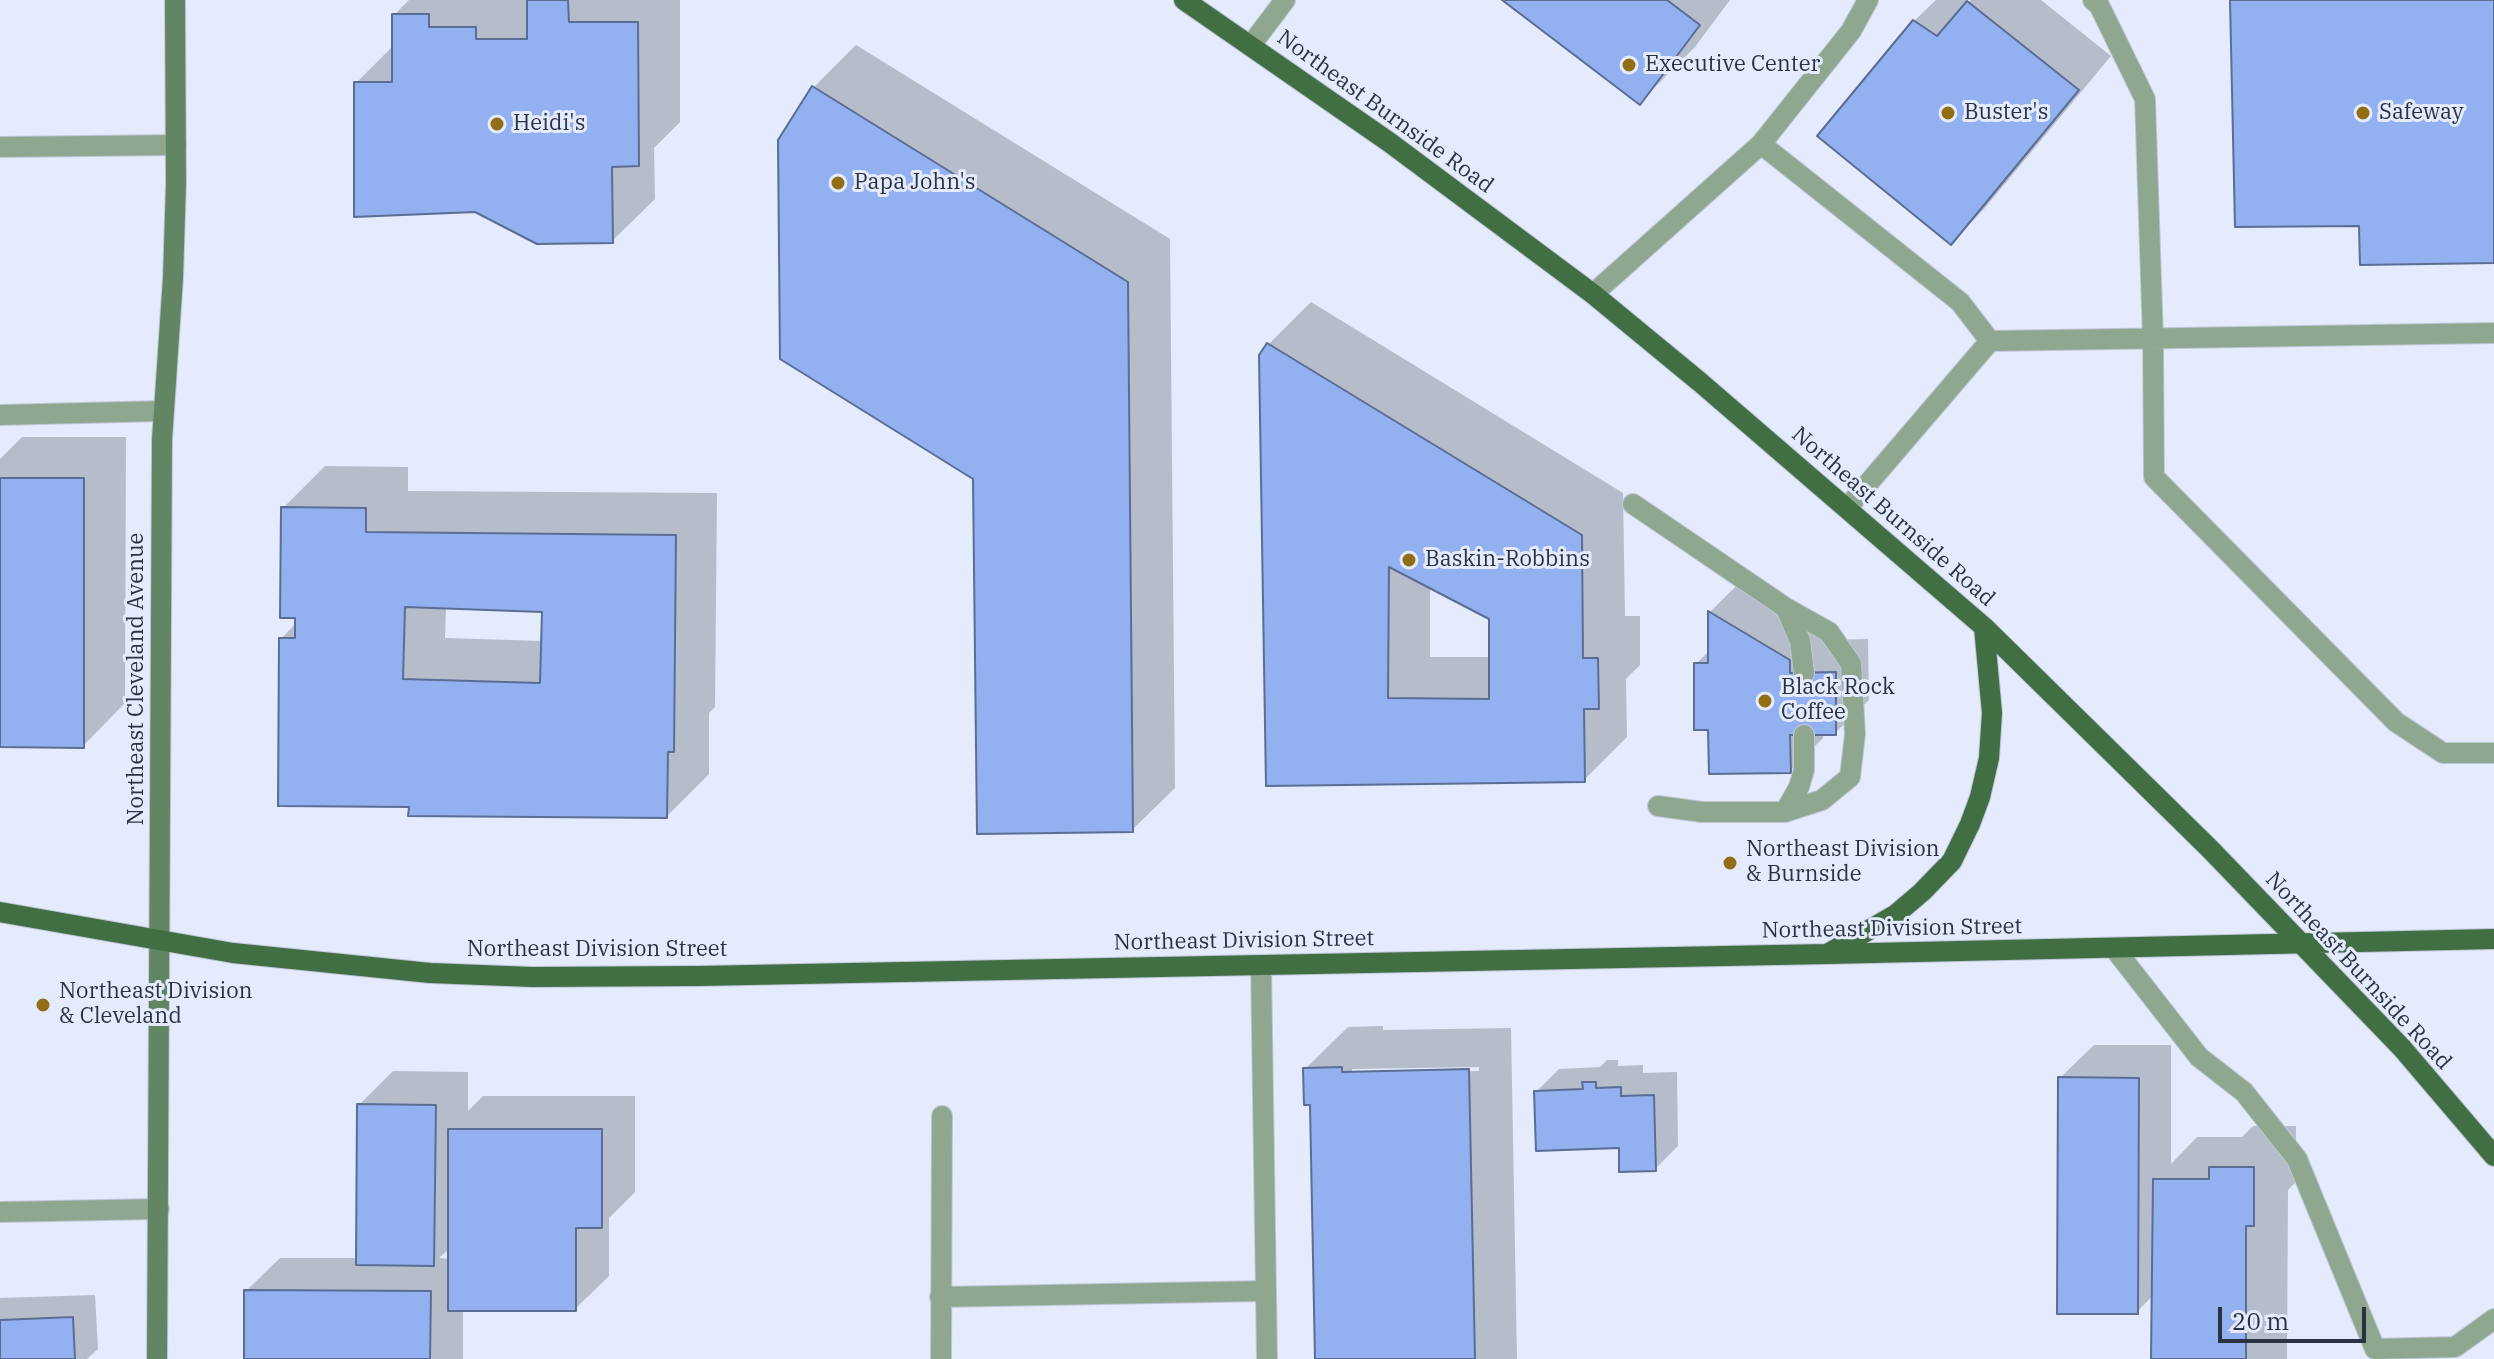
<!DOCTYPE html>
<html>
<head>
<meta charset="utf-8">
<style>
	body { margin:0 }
	#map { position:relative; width:2494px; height:1359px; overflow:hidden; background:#e3ebfd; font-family:"IBM Plex Serif",serif }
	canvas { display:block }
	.scale { position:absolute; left:2218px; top:1307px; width:148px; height:36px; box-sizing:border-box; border:4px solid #2a3344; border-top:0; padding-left:10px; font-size:24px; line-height:28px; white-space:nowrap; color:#2a3344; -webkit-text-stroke:6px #e3ebfd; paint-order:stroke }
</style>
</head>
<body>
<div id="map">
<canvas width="2494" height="1359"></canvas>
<div class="scale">20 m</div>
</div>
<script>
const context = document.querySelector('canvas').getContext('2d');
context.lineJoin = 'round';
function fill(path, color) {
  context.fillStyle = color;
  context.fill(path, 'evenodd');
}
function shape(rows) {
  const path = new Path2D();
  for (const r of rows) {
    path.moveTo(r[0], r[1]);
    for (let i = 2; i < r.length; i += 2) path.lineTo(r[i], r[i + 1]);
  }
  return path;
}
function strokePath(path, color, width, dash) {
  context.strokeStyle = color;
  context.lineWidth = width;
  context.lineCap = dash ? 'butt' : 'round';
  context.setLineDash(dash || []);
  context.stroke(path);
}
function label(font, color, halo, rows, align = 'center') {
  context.font = font + ' "IBM Plex Serif",serif';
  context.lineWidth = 6;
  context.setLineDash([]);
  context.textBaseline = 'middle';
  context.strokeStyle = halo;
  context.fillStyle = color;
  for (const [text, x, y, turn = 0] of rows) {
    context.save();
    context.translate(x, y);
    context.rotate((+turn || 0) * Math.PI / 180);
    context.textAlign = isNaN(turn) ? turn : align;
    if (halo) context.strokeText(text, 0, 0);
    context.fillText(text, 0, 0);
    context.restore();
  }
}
const shadow = shape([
	[409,0,680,0,680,122,654,148,655,199,612,241,356,83,394,45,394,15],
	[1505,0,1730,0,1695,47,1640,102],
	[1936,0,1966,0,1969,2,1971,0,2041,0,2111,56,1984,209,1951,242,1914,21],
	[856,45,1170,239,1175,788,1132,830,975,478,814,87],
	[1311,302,1623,493,1625,616,1640,616,1640,665,1626,679,1627,737,1584,780,1268,784,1261,356,1269,344],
	[1430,586,1491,618,1491,657,1430,657],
	[22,437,126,437,125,703,83,746,0,745,0,459],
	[325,466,408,467,408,491,717,493,715,707,709,713,709,774,667,816,411,805,281,639,297,622,283,508],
	[446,607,544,610,543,641,445,638],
	[1743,579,1823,640,1868,639,1869,700,1835,733,1823,733,1823,738,1790,771,1710,728,1696,664,1710,650,1710,612],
	[1383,1026,1383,1030,1511,1028,1517,1359,1317,1359,1312,1103,1305,1069,1348,1027],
	[1479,1067,1479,1071,1352,1073,1352,1069],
	[2094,1045,2171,1045,2171,1164,2197,1137,2242,1137,2253,1126,2296,1126,2296,1182,2288,1190,2287,1359,2153,1359,2154,1294,2137,1312,2060,1078],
	[1607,1060,1618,1060,1618,1066,1643,1065,1643,1073,1677,1072,1678,1146,1655,1169,1536,1092,1559,1069,1600,1067],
	[393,1071,468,1072,468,1111,483,1096,635,1096,635,1192,609,1218,609,1276,575,1309,463,1309,463,1359,246,1359,246,1291,280,1258,358,1258,359,1105],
	[450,1248,450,1259,439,1258],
	[95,1295,98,1349,87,1359,0,1359,0,1298]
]);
const building = shape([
	[527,0,568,0,569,22,638,22,639,166,612,167,613,243,537,244,475,212,354,217,354,82,392,82,392,14,429,14,429,27,476,27,476,39,527,39,527,0],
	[1502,0,1667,0,1700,25,1640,105,1502,0],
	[2230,0,2494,0,2494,263,2360,265,2359,226,2235,227,2230,0],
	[1967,1,2079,90,1951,245,1817,136,1913,20,1937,36,1967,1],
	[812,86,1128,282,1133,832,977,834,973,479,780,359,778,140,812,86],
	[1267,343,1582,535,1583,658,1598,658,1599,709,1584,709,1585,782,1266,786,1259,355,1267,343],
	[1389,567,1489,619,1489,699,1388,698,1389,567],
	[0,478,84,478,84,748,0,747,0,478],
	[281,507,366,508,366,532,676,535,674,752,668,752,667,818,408,816,409,807,278,806,279,638,295,638,295,618,280,618,281,507],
	[405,607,542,612,540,683,403,679,405,607],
	[1708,611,1790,660,1790,673,1836,672,1836,735,1790,735,1791,773,1709,774,1708,730,1694,730,1694,663,1708,663,1708,611],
	[1342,1067,1342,1072,1469,1069,1475,1359,1315,1359,1310,1105,1304,1105,1303,1068,1342,1067],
	[2058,1077,2139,1078,2138,1314,2057,1314,2058,1077],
	[1582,1082,1596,1082,1596,1088,1621,1087,1621,1096,1654,1095,1656,1171,1619,1172,1619,1148,1536,1151,1534,1091,1583,1089,1582,1082],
	[357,1104,436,1105,434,1266,356,1265,357,1104],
	[448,1129,602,1129,602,1228,576,1228,576,1311,448,1311,448,1129],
	[2209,1167,2254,1167,2254,1226,2246,1226,2246,1359,2151,1359,2153,1179,2209,1179,2209,1167],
	[244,1290,431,1291,430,1359,244,1359,244,1290],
	[73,1317,75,1359,0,1359,0,1320,73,1317]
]);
const service = shape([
	[2093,0,2099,5,2145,99,2153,339,2154,477,2396,722,2443,753,2494,753],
	[1251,45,1285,0],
	[1761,144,1851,31,1868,0],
	[0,147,176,145],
	[1593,294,1761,144,1960,302,1990,341],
	[0,415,163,411],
	[1633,504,1786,608,1829,632,1851,664,1855,734,1850,777,1822,800,1785,812,1702,812,1658,806],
	[1847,508,1990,341,2494,333],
	[1786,608,1800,641,1804,673],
	[1785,812,1799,787,1804,770,1804,735],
	[2114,948,2199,1057,2244,1092,2297,1159,2375,1349,2455,1347,2494,1319],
	[1261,965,1267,1359],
	[940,1297,1266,1291],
	[941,1359,942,1116]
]);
const minor = shape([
	[0,1212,159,1209]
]);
const secondary = shape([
	[157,1359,162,440,173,278,176,183,175,0]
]);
const primary = shape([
	[1184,0,1389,142,1593,294,1701,383,1984,627,2210,849,2402,1048,2494,1156],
	[0,912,233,953,430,973,532,977,698,976,1827,954,2494,939],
	[1829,953,1895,915,1922,892,1952,861,1970,824,1980,797,1989,758,1992,713,1984,627]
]);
const markers = [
	[1629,65,8,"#916e14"],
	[1948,113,8,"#916e14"],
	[2363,113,8,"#916e14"],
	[497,124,8,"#916e14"],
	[838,183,8,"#916e14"],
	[1409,560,8,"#916e14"],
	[1765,701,8,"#916e14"],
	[1730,863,8,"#916e14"],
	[43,1005,8,"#916e14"]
];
const poiNames = [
	["Executive Center",1645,65],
	["Buster's",1964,113],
	["Safeway",2379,113],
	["Heidi's",513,124],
	["Papa John's",854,183],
	["Baskin-Robbins",1425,560],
	["Black Rock",1781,688],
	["Coffee",1781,713],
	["Northeast Division",1746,850],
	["& Burnside",1746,875],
	["Northeast Division",59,992],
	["& Cleveland",59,1017]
];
const streetNames = [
	["Northeast Burnside Road",1385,112,36],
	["Northeast Burnside Road",1893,517,41],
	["Northeast Cleveland Avenue",137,679,-90],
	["Northeast Division Street",1892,929,-1],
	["Northeast Division Street",1244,941,-1],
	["Northeast Division Street",597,950],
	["Northeast Burnside Road",2358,971,47]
];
fill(shadow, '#0003');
fill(building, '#93b0f0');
strokePath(building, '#5b6d94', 2);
strokePath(service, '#bec6d8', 22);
strokePath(minor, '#bec6d8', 22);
strokePath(secondary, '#bec6d8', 22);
strokePath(primary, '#bec6d8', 22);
strokePath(service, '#8fa78f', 20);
strokePath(minor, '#8fa78f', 20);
strokePath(secondary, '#628663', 20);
strokePath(primary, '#426e43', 20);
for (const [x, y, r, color] of markers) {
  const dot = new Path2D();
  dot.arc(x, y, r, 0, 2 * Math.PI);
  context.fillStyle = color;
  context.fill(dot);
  strokePath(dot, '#e3ebfd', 3);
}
label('22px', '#2a3344', '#e3ebfd', poiNames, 'left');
label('22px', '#2a3344', '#e3ebfd', streetNames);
</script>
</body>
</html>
